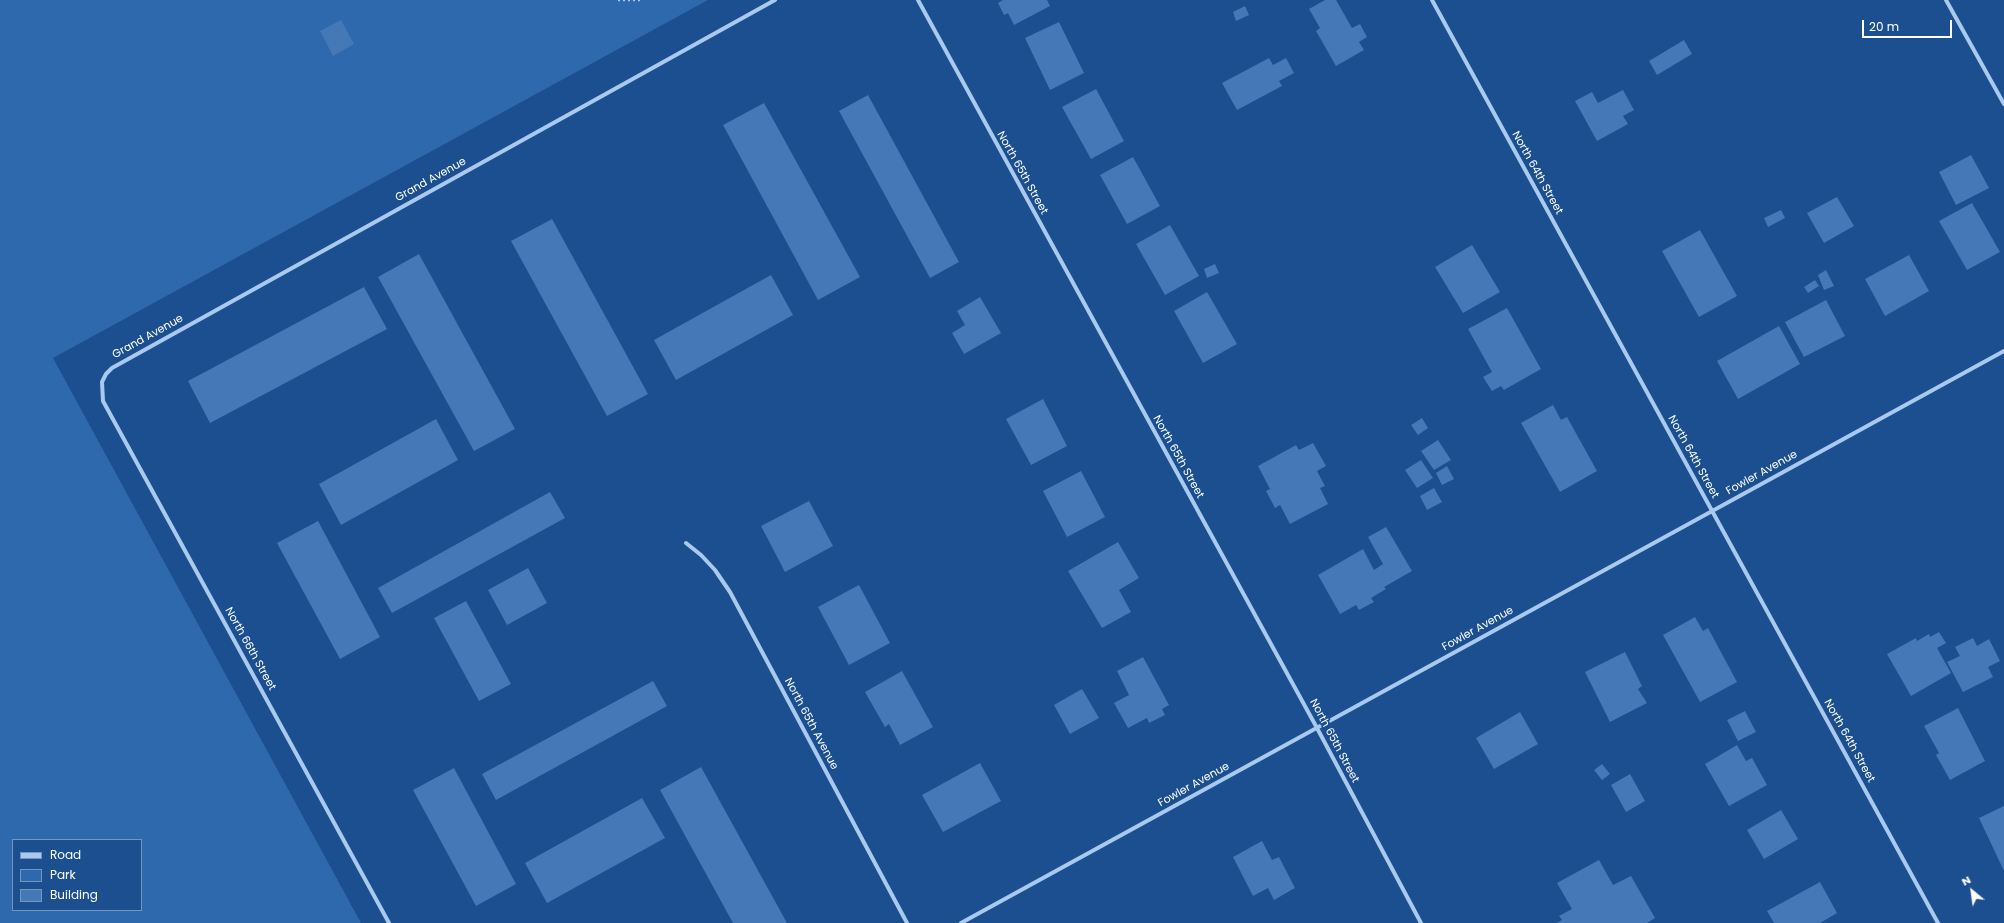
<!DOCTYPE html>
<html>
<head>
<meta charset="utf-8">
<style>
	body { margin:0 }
	#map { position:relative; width:2004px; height:923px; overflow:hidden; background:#1b4f8f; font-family:Poppins,sans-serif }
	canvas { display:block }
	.legend { position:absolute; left:12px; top:839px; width:130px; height:72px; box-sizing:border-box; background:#1b4f8f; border:1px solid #7695bc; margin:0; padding:5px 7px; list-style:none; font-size:12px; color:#fff }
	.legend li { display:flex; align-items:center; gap:8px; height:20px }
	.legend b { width:20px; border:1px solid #7695bc }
	.north { position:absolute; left:1952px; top:871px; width:40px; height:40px; -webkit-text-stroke:3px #1b4f8f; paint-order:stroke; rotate:331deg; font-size:11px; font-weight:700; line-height:16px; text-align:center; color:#fff }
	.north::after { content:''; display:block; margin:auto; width:14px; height:18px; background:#fff; clip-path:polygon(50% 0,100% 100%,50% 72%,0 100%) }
	.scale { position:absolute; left:1862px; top:20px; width:90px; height:18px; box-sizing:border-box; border:2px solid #fff; border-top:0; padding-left:5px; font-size:12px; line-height:14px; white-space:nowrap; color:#fff; -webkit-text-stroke:3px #1b4f8f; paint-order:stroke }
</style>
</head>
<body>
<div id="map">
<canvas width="2004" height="923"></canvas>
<ul class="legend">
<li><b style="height:5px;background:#a9c9ee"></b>Road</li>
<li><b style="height:11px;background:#2e69ad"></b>Park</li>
<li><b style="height:11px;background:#4478b7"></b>Building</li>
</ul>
<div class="north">N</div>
<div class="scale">20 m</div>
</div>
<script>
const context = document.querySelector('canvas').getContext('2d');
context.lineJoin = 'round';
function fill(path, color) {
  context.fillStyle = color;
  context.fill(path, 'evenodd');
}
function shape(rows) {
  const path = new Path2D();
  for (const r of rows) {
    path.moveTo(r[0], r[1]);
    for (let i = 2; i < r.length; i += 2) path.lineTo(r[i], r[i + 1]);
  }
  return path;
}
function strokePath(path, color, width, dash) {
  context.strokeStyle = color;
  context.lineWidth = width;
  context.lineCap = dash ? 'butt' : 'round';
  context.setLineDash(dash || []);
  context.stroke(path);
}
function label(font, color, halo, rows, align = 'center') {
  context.font = font + ' Poppins,sans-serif';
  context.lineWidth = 3.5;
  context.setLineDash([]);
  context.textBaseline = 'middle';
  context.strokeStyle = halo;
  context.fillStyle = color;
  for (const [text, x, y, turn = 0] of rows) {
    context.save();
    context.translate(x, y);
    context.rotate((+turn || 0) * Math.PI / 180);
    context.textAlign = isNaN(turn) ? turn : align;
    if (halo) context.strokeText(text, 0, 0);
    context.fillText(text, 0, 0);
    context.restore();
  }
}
const green = shape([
	[0,0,708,0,53,358,361,923,0,923],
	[13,840,141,840,141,910,13,910]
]);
const building = shape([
	[1003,0,1047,0,1050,6,1014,25,1008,13,1004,15,998,3],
	[1325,0,1336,0,1352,28,1360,24,1367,37,1359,42,1364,50,1336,66,1316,31,1320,28,1309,9],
	[1245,6,1249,15,1236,21,1233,12],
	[341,20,354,44,333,56,320,31],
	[1059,22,1084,73,1050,90,1025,38],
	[1684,40,1692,54,1657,75,1649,61],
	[1269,58,1273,65,1286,58,1294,73,1279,81,1282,86,1237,110,1222,83],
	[1096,89,1124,141,1091,159,1062,107],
	[1623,90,1634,110,1623,116,1628,124,1597,141,1575,101,1592,92,1598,103],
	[868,95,959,262,930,278,839,111],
	[764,103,860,277,818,300,723,125],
	[1971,155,1989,188,1956,205,1939,172],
	[1133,157,1160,206,1127,224,1100,175],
	[1837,197,1854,226,1824,243,1807,213],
	[1972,203,2000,252,1967,270,1939,221],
	[1781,210,1785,218,1768,227,1764,218],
	[552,219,648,394,607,416,511,241],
	[1170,225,1199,276,1165,295,1136,244],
	[1700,230,1737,296,1699,317,1662,251],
	[1472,245,1500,292,1463,313,1435,267],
	[419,254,515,429,474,451,378,277],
	[1909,255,1929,291,1885,316,1865,279],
	[1215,264,1219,273,1207,278,1204,269],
	[1826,270,1834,286,1824,290,1818,275],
	[771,275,793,315,676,380,654,340],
	[1815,280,1819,286,1808,293,1804,287],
	[364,287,387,329,210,423,188,381],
	[1207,292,1237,344,1203,363,1174,311],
	[980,297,1001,333,964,354,952,333,965,325,957,311],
	[1826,300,1845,336,1804,357,1785,322],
	[1507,308,1541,369,1504,390,1501,386,1492,391,1483,377,1492,372,1468,329],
	[1779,326,1800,364,1738,399,1717,361],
	[1043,399,1067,446,1031,465,1006,419],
	[1553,405,1561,420,1567,417,1597,471,1560,492,1521,423],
	[1422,418,1428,428,1418,435,1411,425],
	[436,419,458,460,341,525,319,484],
	[1438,440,1451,460,1434,470,1421,451],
	[1313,443,1326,466,1317,471,1325,486,1320,488,1328,504,1290,524,1280,505,1275,508,1266,491,1270,489,1258,466,1296,445,1299,450],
	[1421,460,1433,478,1417,488,1405,470],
	[1447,466,1454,479,1442,485,1436,473],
	[1081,471,1105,517,1067,537,1043,491],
	[1434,488,1442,502,1427,510,1420,496],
	[550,492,565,518,392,613,378,588],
	[809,501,833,546,785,572,761,526],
	[318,521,380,637,340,659,277,543],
	[1386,527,1412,571,1384,587,1386,589,1371,598,1374,602,1359,610,1356,605,1340,614,1318,575,1363,549,1374,570,1383,564,1368,537],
	[1118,542,1139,578,1119,590,1131,612,1102,628,1068,571],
	[528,568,547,603,507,625,488,590],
	[859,585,890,643,849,665,818,607],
	[466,601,511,684,479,701,434,618],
	[1695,617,1703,631,1708,628,1737,682,1700,702,1663,635],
	[1939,632,1946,643,1937,648,1951,673,1911,696,1887,654,1916,638,1917,641,1929,634,1930,637],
	[1973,638,1977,646,1989,639,2000,661,1988,667,1993,677,1963,692,1947,662,1960,656,1955,647],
	[1625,652,1642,686,1638,689,1647,703,1610,722,1585,672],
	[1143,657,1169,705,1162,709,1165,715,1149,723,1147,718,1128,728,1114,703,1129,695,1117,671],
	[902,671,933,727,900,745,889,724,885,727,865,692],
	[653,681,667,706,496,800,482,774],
	[1082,689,1099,718,1070,734,1054,705],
	[1958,708,1985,761,1950,780,1936,755,1939,753,1924,726],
	[1745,711,1756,732,1738,741,1727,720],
	[1520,712,1538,744,1494,769,1476,738],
	[1737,745,1746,761,1752,758,1767,785,1729,806,1705,764],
	[980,763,1001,801,943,832,922,795],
	[1602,764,1610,774,1602,780,1594,770],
	[701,767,787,923,733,923,660,790],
	[454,768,516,884,476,906,413,790],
	[1630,774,1645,801,1626,812,1611,785],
	[642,798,665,838,547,903,525,863],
	[2004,806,2004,871,1979,818],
	[1781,810,1798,839,1764,859,1747,830],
	[1262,841,1272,860,1279,857,1295,888,1274,900,1268,888,1253,896,1233,857],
	[1599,860,1613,885,1631,876,1655,918,1647,923,1557,923,1562,920,1559,916,1572,909,1557,883],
	[1820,882,1837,913,1820,923,1774,923,1767,911]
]);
const path = shape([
	[618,0,640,0]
]);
const minor = shape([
	[918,0,1317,728,1421,923],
	[1432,0,1938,923],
	[1946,0,2004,104],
	[686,543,701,555,715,570,730,592,907,923],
	[389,923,103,401,102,382,106,374,112,368,775,0],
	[961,923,2004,351]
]);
const streetNames = [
	["North 65th Street",1022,173,61],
	["North 64th Street",1537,173,61],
	["Grand Avenue",431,180,-29],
	["Grand Avenue",148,337,-29],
	["North 65th Street",1178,457,61],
	["North 64th Street",1693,457,61],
	["Fowler Avenue",1762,473,-29],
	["Fowler Avenue",1478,629,-29],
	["North 66th Street",250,649,61],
	["North 65th Avenue",811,724,62],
	["North 65th Street",1334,741,62],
	["North 64th Street",1849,741,61],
	["Fowler Avenue",1194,785,-29]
];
fill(green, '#2e69ad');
fill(building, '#4478b7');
strokePath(path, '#a9c9ee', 2.5, [2, 3]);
strokePath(minor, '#a9c9ee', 4);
label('11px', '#fff', '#1b4f8f', streetNames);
</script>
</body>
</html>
